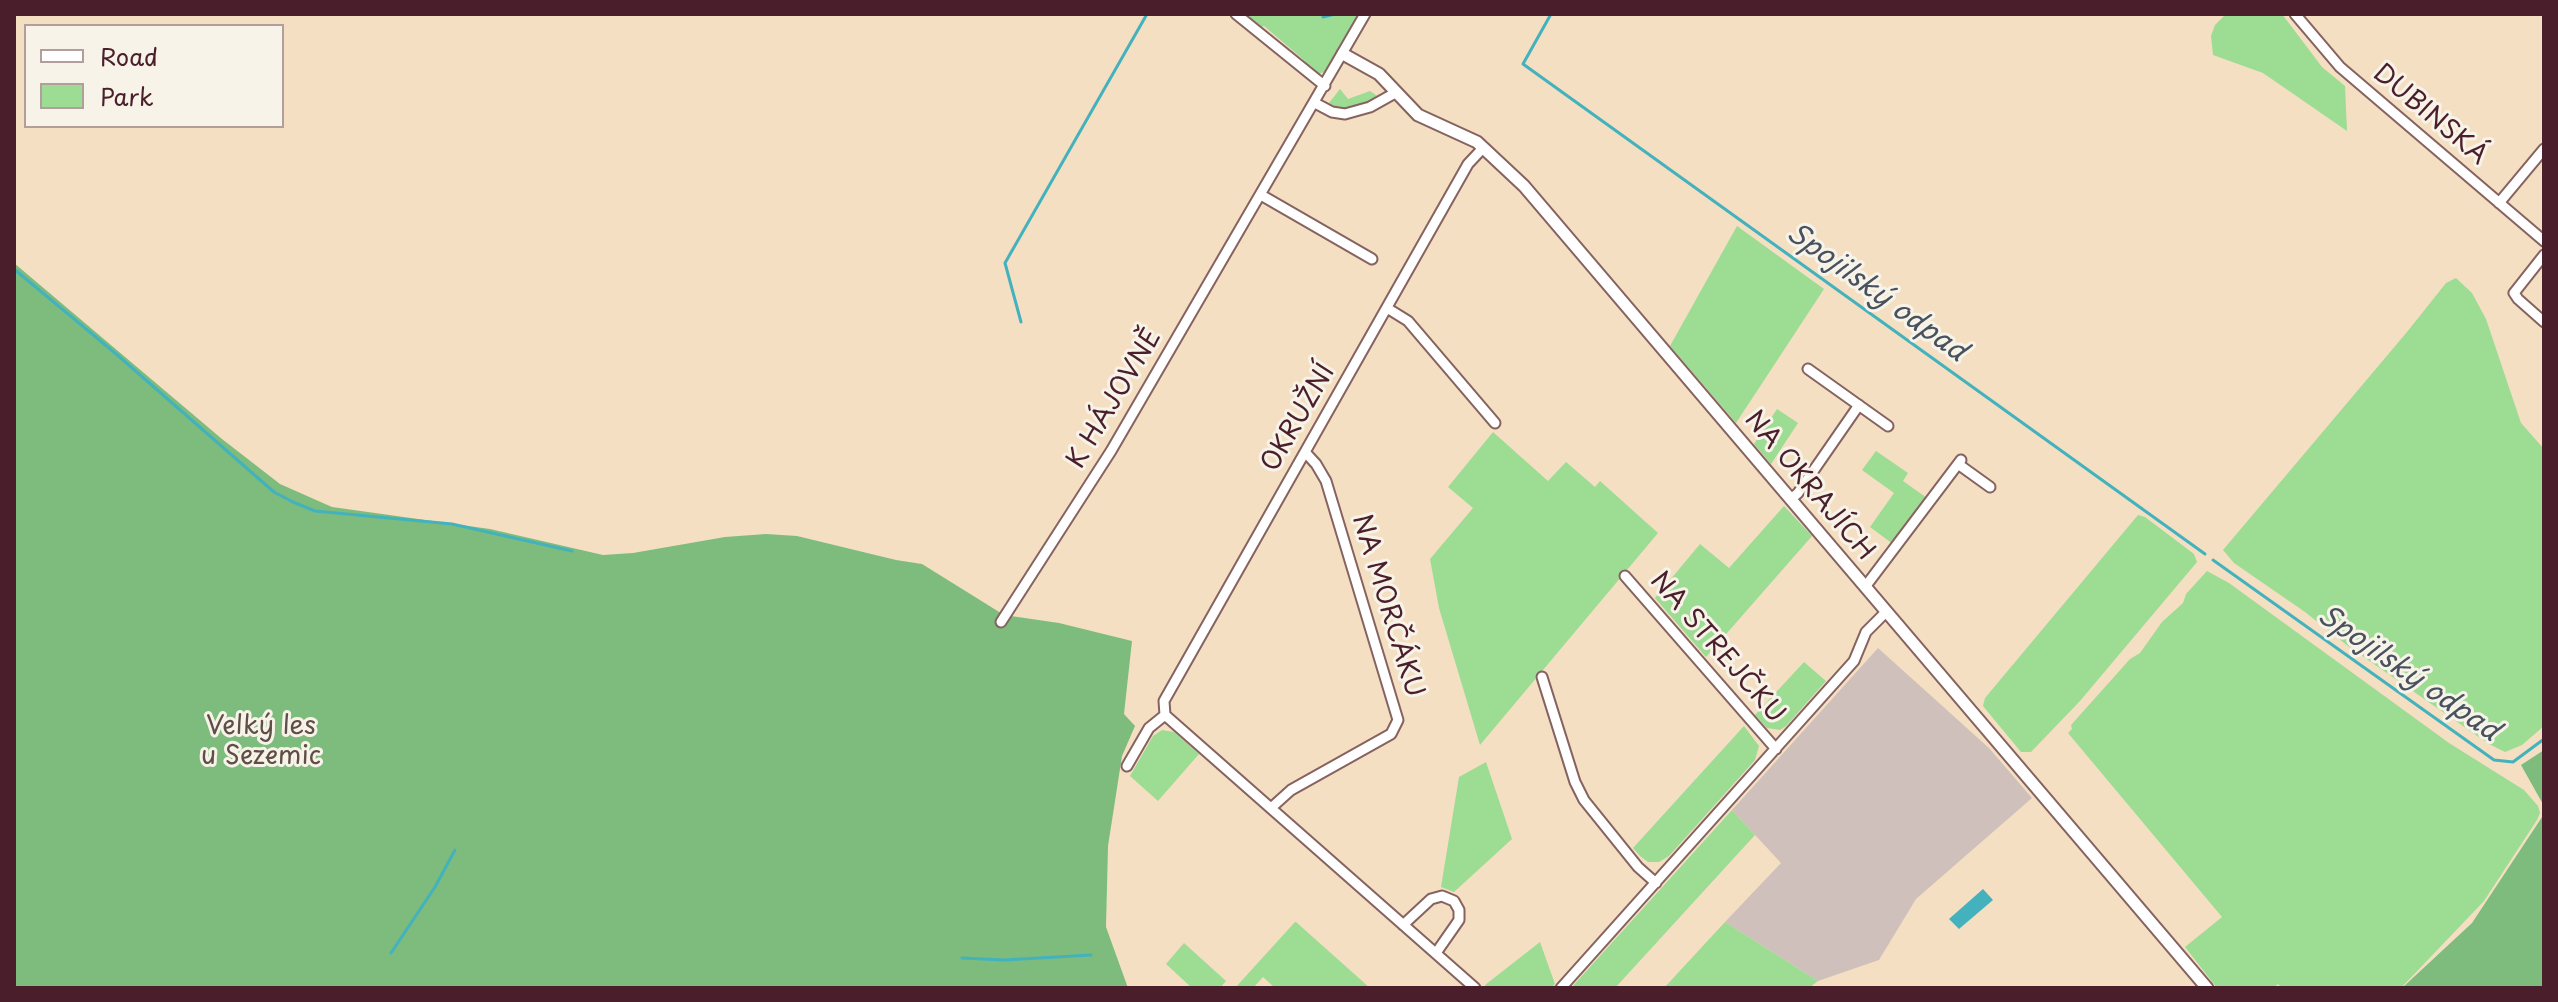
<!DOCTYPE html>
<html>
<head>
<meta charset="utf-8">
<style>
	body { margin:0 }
	#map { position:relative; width:2558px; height:1002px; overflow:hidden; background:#f4dfc3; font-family:"Playpen Sans",sans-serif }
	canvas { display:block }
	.frame { position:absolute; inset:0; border:16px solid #4a1f2b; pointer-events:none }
	.legend { position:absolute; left:24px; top:24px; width:260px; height:104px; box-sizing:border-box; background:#f7f3e8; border:2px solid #b29e9c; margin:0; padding:10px 14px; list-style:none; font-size:24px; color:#4a1f2b }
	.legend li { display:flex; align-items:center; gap:16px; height:40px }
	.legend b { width:40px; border:2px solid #b29e9c }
</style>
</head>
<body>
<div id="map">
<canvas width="2558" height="1002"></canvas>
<div class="frame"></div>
<ul class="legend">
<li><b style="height:10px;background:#fff"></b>Road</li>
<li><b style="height:22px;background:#9cdc93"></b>Park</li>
</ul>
</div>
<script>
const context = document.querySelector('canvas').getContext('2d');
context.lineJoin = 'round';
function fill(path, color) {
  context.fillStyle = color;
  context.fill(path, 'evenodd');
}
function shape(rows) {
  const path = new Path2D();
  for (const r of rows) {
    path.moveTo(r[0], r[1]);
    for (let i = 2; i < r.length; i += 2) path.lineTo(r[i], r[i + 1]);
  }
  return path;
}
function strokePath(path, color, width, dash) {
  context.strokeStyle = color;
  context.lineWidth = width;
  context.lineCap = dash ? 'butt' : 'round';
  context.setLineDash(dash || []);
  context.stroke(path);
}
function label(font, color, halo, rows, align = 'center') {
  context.font = font + ' "Playpen Sans",sans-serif';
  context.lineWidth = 6;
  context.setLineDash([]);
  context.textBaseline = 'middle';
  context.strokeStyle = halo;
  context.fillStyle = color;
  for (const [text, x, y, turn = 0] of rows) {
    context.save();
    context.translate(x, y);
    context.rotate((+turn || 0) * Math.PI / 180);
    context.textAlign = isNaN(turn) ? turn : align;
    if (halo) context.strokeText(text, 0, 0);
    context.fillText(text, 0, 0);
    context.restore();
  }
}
const industrial = shape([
	[1878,648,1989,748,2032,798,1916,899,1879,960,1818,981,1725,922,1781,863,1732,810]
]);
const green = shape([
	[1244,14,1361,14,1329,70,1316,75,1307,68,1305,61,1264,26,1258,28],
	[2226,14,2282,14,2322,67,2345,86,2347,131,2263,73,2213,55,2211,36,2215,25],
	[1340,89,1348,99,1370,91,1380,98,1365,106,1340,109,1329,103],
	[1737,226,1824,289,1736,423,1670,346],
	[2456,278,2472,293,2486,319,2521,423,2544,449,2544,726,2522,745,2505,752,2489,744,2348,646,2305,612,2234,563,2223,550,2407,332,2446,283],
	[1777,409,1798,423,1771,464,1754,444],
	[1493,432,1548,481,1566,462,1595,487,1600,481,1658,533,1480,745,1439,608,1430,559,1473,508,1448,487],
	[1876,451,1908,473,1903,481,1927,498,1893,544,1870,527,1894,493,1862,470],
	[1784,506,1812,536,1706,657,1655,598,1700,544,1729,568],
	[2138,515,2145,517,2194,554,2197,562,2080,701,2031,752,2021,752,1983,706,1985,698],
	[2207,571,2229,583,2449,743,2524,790,2538,806,2540,813,2537,820,2484,901,2401,988,2282,988,2278,984,2273,988,2217,988,2185,947,2222,917,2068,733,2072,729,2071,725,2130,659,2140,653,2162,622,2183,603,2186,594],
	[1804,662,1826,681,1786,726,1780,730,1767,728,1755,715],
	[1744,726,1759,746,1755,760,1669,856,1659,862,1648,862,1640,856,1633,848],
	[1162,730,1174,732,1199,754,1158,801,1130,776,1153,736],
	[1486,762,1512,839,1454,892,1441,887,1459,777],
	[1732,810,1755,835,1615,988,1571,988],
	[1295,922,1296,922,1370,988,1275,988,1263,977,1253,988,1235,988],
	[1725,922,1818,981,1809,988,1664,988],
	[1540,942,1555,984,1551,988,1488,988,1485,985],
	[1184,943,1226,981,1220,988,1192,988,1166,964]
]);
const forest = shape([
	[14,263,222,439,280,484,332,507,490,529,603,555,633,553,725,537,766,534,797,536,896,560,922,564,1004,615,1059,623,1132,641,1124,714,1135,726,1122,756,1108,846,1106,927,1128,988,14,988],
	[2544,750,2544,806,2521,765],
	[2544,814,2544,988,2402,988,2472,923]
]);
const water = shape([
	[1983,889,1993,900,1959,929,1949,919]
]);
const stream = shape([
	[532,14,535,14],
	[1551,14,1523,64,2205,554],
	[1323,17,1335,14],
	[14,269,115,353,274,492,293,502,315,511,452,524,572,551],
	[1021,322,1005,263,1147,14],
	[2213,560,2494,760,2513,762,2544,739],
	[391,953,435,887,455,850],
	[962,958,1004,960,1091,955]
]);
const minor = shape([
	[1236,14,1325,86],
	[2295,14,2340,67,2544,241],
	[1315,103,1332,112,1345,114,1370,107,1395,93],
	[1261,195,1372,259],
	[2499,203,2544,149],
	[2544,255,2514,293,2518,299,2544,322],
	[1387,308,1408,321,1495,423],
	[1808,369,1888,426],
	[1958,464,1990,487],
	[1791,499,1798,493,1859,405],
	[1625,576,1776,749],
	[1865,587,1961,460],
	[1001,622,1111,451,1365,14],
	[1542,677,1575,782,1584,800,1638,867,1656,883],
	[1165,715,1475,988],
	[1127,766,1149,728,1165,715,1164,701,1468,164,1483,148],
	[1271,808,1291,790,1391,734,1398,720,1326,481,1316,464,1305,452],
	[1403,925,1431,899,1442,896,1454,901,1459,910,1459,920,1436,953],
	[1561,988,1854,661,1866,632,1886,612]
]);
const tertiary = shape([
	[1343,54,1379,74,1418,115,1477,142,1524,186,2207,988]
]);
const streetNames = [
	["DUBINSKÁ",2430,115,40],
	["K HÁJOVNĚ",1115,399,-59],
	["OKRUŽNÍ",1299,418,-60],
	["NA OKRAJÍCH",1809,486,50],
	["NA MORČÁKU",1387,606,73],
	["NA STREJČKU",1717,648,49]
];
const parkNames = [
	["Velký les",261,727],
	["u Sezemic",261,757]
];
const waterNames = [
	["Spojilský odpad",1876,293,36],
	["Spojilský odpad",2408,674,35]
];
fill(industrial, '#cfc0bb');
fill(green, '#9cdc93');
fill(forest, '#7dbc7d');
fill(water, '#43b2bd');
strokePath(stream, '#43b2bd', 3);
strokePath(minor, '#866260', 13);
strokePath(tertiary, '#866260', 15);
strokePath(minor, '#fff', 9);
strokePath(tertiary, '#fff', 11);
label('26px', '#4a1f2b', '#f7f3e8', streetNames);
label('26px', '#5e4e45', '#f7f3e8', parkNames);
label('italic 28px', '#48525e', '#f7f3e8', waterNames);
</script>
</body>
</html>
